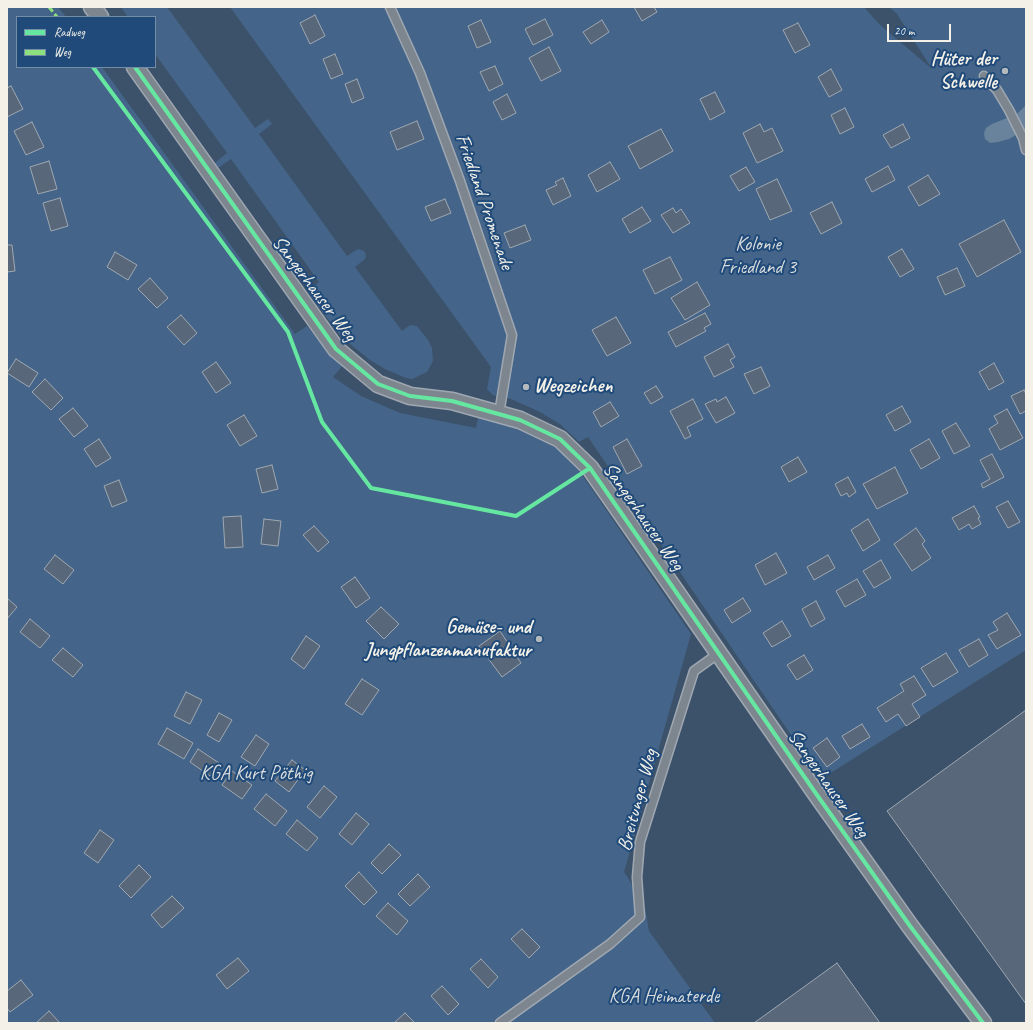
<!DOCTYPE html>
<html>
<head>
<meta charset="utf-8">
<style>
	body { margin:0 }
	#map { position:relative; width:1033px; height:1030px; overflow:hidden; background:#3c526a; font-family:Caveat,sans-serif }
	canvas { display:block }
	.frame { position:absolute; inset:0; border:8px solid #f4f1e8; pointer-events:none }
	.legend { position:absolute; left:16px; top:16px; width:140px; height:52px; box-sizing:border-box; background:#1f4a7a; border:1px solid #748da6; margin:0; padding:5px 7px; list-style:none; font-size:12px; color:#f4f1e8 }
	.legend li { display:flex; align-items:center; gap:8px; height:20px }
	.legend b { width:20px; border:1px solid #748da6 }
	.scale { position:absolute; left:887px; top:24px; width:64px; height:18px; box-sizing:border-box; border:2px solid #f4f1e8; border-top:0; padding-left:5px; font-size:12px; line-height:14px; white-space:nowrap; color:#f4f1e8; -webkit-text-stroke:3px #1f4a7a; paint-order:stroke }
</style>
</head>
<body>
<div id="map">
<canvas width="1033" height="1030"></canvas>
<div class="frame"></div>
<ul class="legend">
<li><b style="height:5px;background:#66e7a1"></b>Radweg</li>
<li><b style="height:5px;background:#8de07e"></b>Weg</li>
</ul>
<div class="scale">20 m</div>
</div>
<script>
const context = document.querySelector('canvas').getContext('2d');
context.lineJoin = 'round';
function fill(path, color) {
  context.fillStyle = color;
  context.fill(path, 'evenodd');
}
function shape(rows) {
  const path = new Path2D();
  for (const r of rows) {
    path.moveTo(r[0], r[1]);
    for (let i = 2; i < r.length; i += 2) path.lineTo(r[i], r[i + 1]);
  }
  return path;
}
function strokePath(path, color, width, dash) {
  context.strokeStyle = color;
  context.lineWidth = width;
  context.lineCap = dash ? 'butt' : 'round';
  context.setLineDash(dash || []);
  context.stroke(path);
}
function label(font, color, halo, rows, align = 'center') {
  context.font = font + ' Caveat,sans-serif';
  context.lineWidth = 4;
  context.setLineDash([]);
  context.textBaseline = 'middle';
  context.strokeStyle = halo;
  context.fillStyle = color;
  for (const [text, x, y, turn = 0] of rows) {
    context.save();
    context.translate(x, y);
    context.rotate((+turn || 0) * Math.PI / 180);
    context.textAlign = isNaN(turn) ? turn : align;
    if (halo) context.strokeText(text, 0, 0);
    context.fillText(text, 0, 0);
    context.restore();
  }
}
const green = shape([
	[7,7,58,7,66,17,17,17,17,67,102,67,295,334,307,326,324,346,343,365,333,377,361,396,400,413,476,428,479,413,534,431,554,445,578,469,691,634,624,872,644,903,649,931,715,1023,7,1023],
	[121,7,167,7,255,128,268,119,272,124,259,134,347,256,358,249,364,251,366,255,365,259,355,267,402,331,410,325,417,326,428,340,432,348,433,361,427,372,412,379,406,378,385,369,370,360,349,343,339,334,310,295,310,289,319,282,231,159,218,168,215,163,227,153,155,54,155,17,128,17],
	[230,7,864,7,879,24,932,69,897,14,889,7,1026,7,1026,650,821,779,588,437,579,442,560,424,538,411,511,399,493,395,487,389,491,367]
]);
const water = shape([
	[1026,105,1026,129,1009,139,998,142,990,143,985,139,984,133,986,128,992,124,1017,114]
]);
const building = shape([
	[634,7,654,7,657,12,642,21,634,7],
	[315,15,325,36,310,44,300,23,315,15],
	[545,19,553,35,533,45,525,29,545,19],
	[481,20,491,42,477,48,468,26,481,20],
	[602,20,609,32,591,44,583,32,602,20],
	[798,23,810,45,795,53,783,30,798,23],
	[549,47,561,71,541,81,529,58,549,47],
	[335,54,343,74,331,79,323,59,335,54],
	[495,66,503,84,489,91,480,72,495,66],
	[831,69,842,90,829,97,818,77,831,69],
	[357,79,364,98,352,103,345,84,357,79],
	[11,86,23,109,7,117,7,88,11,86],
	[715,92,725,112,710,120,700,99,715,92],
	[507,94,516,113,502,120,493,102,507,94],
	[845,108,854,127,840,134,831,115,845,108],
	[417,121,424,139,397,150,390,132,417,121],
	[32,122,44,147,26,155,14,131,32,122],
	[760,124,764,132,772,128,783,151,757,163,743,133,760,124],
	[903,124,910,138,891,148,883,135,903,124],
	[661,129,673,151,640,169,628,146,661,129],
	[49,161,57,189,38,194,30,167,49,161],
	[610,162,620,179,597,192,588,175,610,162],
	[888,166,895,180,872,192,865,179,888,166],
	[746,167,755,182,739,191,730,176,746,167],
	[928,175,940,194,919,206,908,187,928,175],
	[563,178,571,196,553,205,546,190,557,185,555,182,563,178],
	[777,179,792,211,770,220,756,189,777,179],
	[60,198,68,226,51,231,43,203,60,198],
	[445,199,451,213,431,221,425,207,445,199],
	[832,202,842,223,821,234,810,213,832,202],
	[642,207,651,221,630,233,622,219,642,207],
	[673,208,676,213,681,209,690,223,673,233,661,215,673,208],
	[1004,220,1021,252,977,277,959,244,1004,220],
	[525,225,531,240,510,248,504,233,525,225],
	[7,245,12,245,15,271,7,272,7,245],
	[902,249,914,269,900,277,888,257,902,249],
	[115,252,137,265,128,280,107,267,115,252],
	[670,257,682,280,655,294,643,270,670,257],
	[957,268,965,286,945,295,937,277,957,268],
	[150,278,168,298,157,308,138,289,150,278],
	[697,282,710,305,685,320,671,298,697,282],
	[705,313,711,324,704,328,706,331,676,347,668,332,705,313],
	[181,315,197,333,184,345,167,327,181,315],
	[616,317,631,343,607,356,592,330,616,317],
	[728,344,735,357,730,360,734,367,714,377,704,357,728,344],
	[16,359,38,373,29,387,7,373,16,359],
	[216,362,231,383,216,393,202,372,216,362],
	[994,363,1004,382,989,390,979,372,994,363],
	[761,367,770,386,754,394,744,374,761,367],
	[45,379,63,398,51,410,32,392,45,379],
	[656,386,663,397,651,404,644,393,656,386],
	[1024,390,1026,394,1026,411,1020,414,1011,396,1024,390],
	[726,397,735,413,716,423,705,404,716,399,717,402,726,397],
	[693,399,703,419,687,427,691,436,685,439,670,411,693,399],
	[610,402,619,416,601,427,593,412,610,402],
	[902,406,911,422,895,431,886,415,902,406],
	[73,408,88,426,74,437,59,419,73,408],
	[1007,409,1023,438,1000,450,989,429,998,423,994,416,1007,409],
	[244,415,257,436,240,446,227,425,244,415],
	[956,423,970,446,954,454,942,431,956,423],
	[99,439,111,458,96,467,84,449,99,439],
	[627,439,642,466,627,474,613,447,627,439],
	[929,439,940,458,921,469,910,450,929,439],
	[992,454,1004,477,983,488,981,484,990,479,980,460,992,454],
	[798,457,807,472,789,482,781,467,798,457],
	[272,465,278,489,262,493,256,469,272,465],
	[895,467,908,493,877,509,863,484,895,467],
	[848,477,856,492,849,497,847,493,841,496,835,484,848,477],
	[119,480,127,501,112,507,104,486,119,480],
	[1008,501,1020,522,1008,528,996,507,1008,501],
	[974,506,980,517,978,518,981,524,972,529,969,524,959,530,952,518,974,506],
	[241,516,243,547,225,548,223,517,241,516],
	[264,519,281,521,278,546,261,544,264,519],
	[868,519,880,540,863,551,851,530,868,519],
	[314,526,329,542,318,552,303,535,314,526],
	[916,528,925,541,922,544,931,558,912,571,894,544,916,528],
	[776,553,787,573,765,585,755,565,776,553],
	[55,555,74,570,63,584,44,569,55,555],
	[828,555,835,568,814,580,807,567,828,555],
	[881,560,891,578,874,588,863,571,881,560],
	[355,577,370,598,356,608,341,587,355,577],
	[857,579,866,595,845,607,836,591,857,579],
	[7,598,17,607,7,619,7,598],
	[743,598,751,611,732,623,724,610,743,598],
	[816,601,825,619,811,627,802,609,816,601],
	[381,607,399,624,384,639,366,621,381,607],
	[1007,613,1021,635,997,649,988,635,998,630,993,622,1007,613],
	[30,619,50,636,40,648,20,632,30,619],
	[782,621,791,636,772,647,763,633,782,621],
	[500,631,521,663,502,677,479,646,500,631],
	[306,636,320,646,304,669,291,659,306,636],
	[979,639,988,655,969,667,959,650,979,639],
	[63,648,83,665,73,677,52,660,63,648],
	[946,653,958,672,933,687,921,668,946,653],
	[804,655,813,670,797,680,787,665,804,655],
	[914,676,926,695,912,704,920,717,906,726,898,714,886,722,877,708,904,691,900,684,914,676],
	[362,679,379,690,362,715,345,704,362,679],
	[186,692,202,700,190,724,174,716,186,692],
	[1026,710,1026,1004,887,811,1026,710],
	[219,713,232,720,219,742,207,735,219,713],
	[862,724,870,737,850,749,842,736,862,724],
	[167,728,193,743,184,759,158,744,167,728],
	[256,735,269,744,255,766,241,757,256,735],
	[827,738,840,757,827,767,813,748,827,738],
	[198,749,219,763,210,776,190,762,198,749],
	[292,760,305,770,289,792,275,781,292,760],
	[232,771,252,785,242,799,222,785,232,771],
	[324,786,337,797,320,818,307,807,324,786],
	[266,794,287,811,275,826,254,809,266,794],
	[356,813,369,824,352,845,339,834,356,813],
	[297,820,318,838,307,851,286,834,297,820],
	[100,830,114,840,98,863,84,853,100,830],
	[389,844,401,855,382,874,371,863,389,844],
	[139,865,151,877,131,898,119,886,139,865],
	[359,872,377,892,364,905,345,886,359,872],
	[418,874,430,887,410,906,398,894,418,874],
	[172,896,184,908,162,928,151,915,172,896],
	[388,903,408,921,397,935,376,916,388,903],
	[522,929,540,947,529,958,511,939,522,929],
	[238,958,249,971,227,989,216,975,238,958],
	[481,959,498,977,488,988,470,969,481,959],
	[837,963,880,1023,754,1023,837,963],
	[21,980,33,995,10,1012,7,1008,7,991,21,980],
	[442,986,459,1004,448,1015,431,996,442,986],
	[49,1011,59,1022,58,1023,36,1023,49,1011],
	[405,1013,415,1023,394,1023,405,1013]
]);
const service = shape([
	[390,7,420,73,460,181,512,335,499,414],
	[984,76,997,90,1009,110,1023,138,1026,150],
	[500,1023,610,944,640,917,637,877,640,842,694,671,719,653]
]);
const minor = shape([
	[92,7,100,17],
	[135,67,336,349,378,384,410,396,452,401,520,420,560,439,590,468,817,795,910,926,983,1023]
]);
const quiet = shape([
	[49,7,57,17]
]);
const cycleway = shape([
	[93,67,288,332,322,422,371,488,516,516,590,468],
	[135,67,336,349,378,384,410,396,452,401,520,420,560,439,590,468,817,795,910,926,983,1023]
]);
const markers = [
	[1005,71,4,"#b4b9bc"],
	[526,387,4,"#b4b9bc"],
	[539,639,4,"#b4b9bc"]
];
const poiNames = [
	["Hüter der",997,60],
	["Schwelle",997,83],
	["Wegzeichen",534,387,"left"],
	["Gemüse- und",531,628],
	["Jungpflanzenmanufaktur",531,651]
];
const streetNames = [
	["Friedland Promenade",484,202,71],
	["Sangerhauser Weg",314,289,53],
	["Sangerhauser Weg",643,517,55],
	["Sangerhauser Weg",828,784,55],
	["Breitunger Weg",638,800,-75]
];
const parkNames = [
	["Kolonie",758,245],
	["Friedland 3",758,268],
	["KGA Kurt Pöthig",256,774],
	["KGA Heimaterde",664,997]
];
fill(green, '#446589');
fill(water, '#6a839d');
fill(building, '#586779');
strokePath(building, '#9fa8b2', 1);
strokePath(service, '#9fa8b2', 11);
strokePath(minor, '#9fa8b2', 19);
strokePath(service, '#7d868e', 8);
strokePath(minor, '#7d868e', 16);
strokePath(quiet, '#8de07e', 3, [6, 3]);
strokePath(cycleway, '#66e7a1', 4);
for (const [x, y, r, color] of markers) {
  const dot = new Path2D();
  dot.arc(x, y, r, 0, 2 * Math.PI);
  context.fillStyle = color;
  context.fill(dot);
  strokePath(dot, '#1f4a7a', 1.5);
}
label('bold 20px', '#f4f1e8', '#1f4a7a', poiNames, 'right');
label('20px', '#f4f1e8', '#1f4a7a', streetNames);
label('20px', '#dadcda', '#1f4a7a', parkNames);
</script>
</body>
</html>
